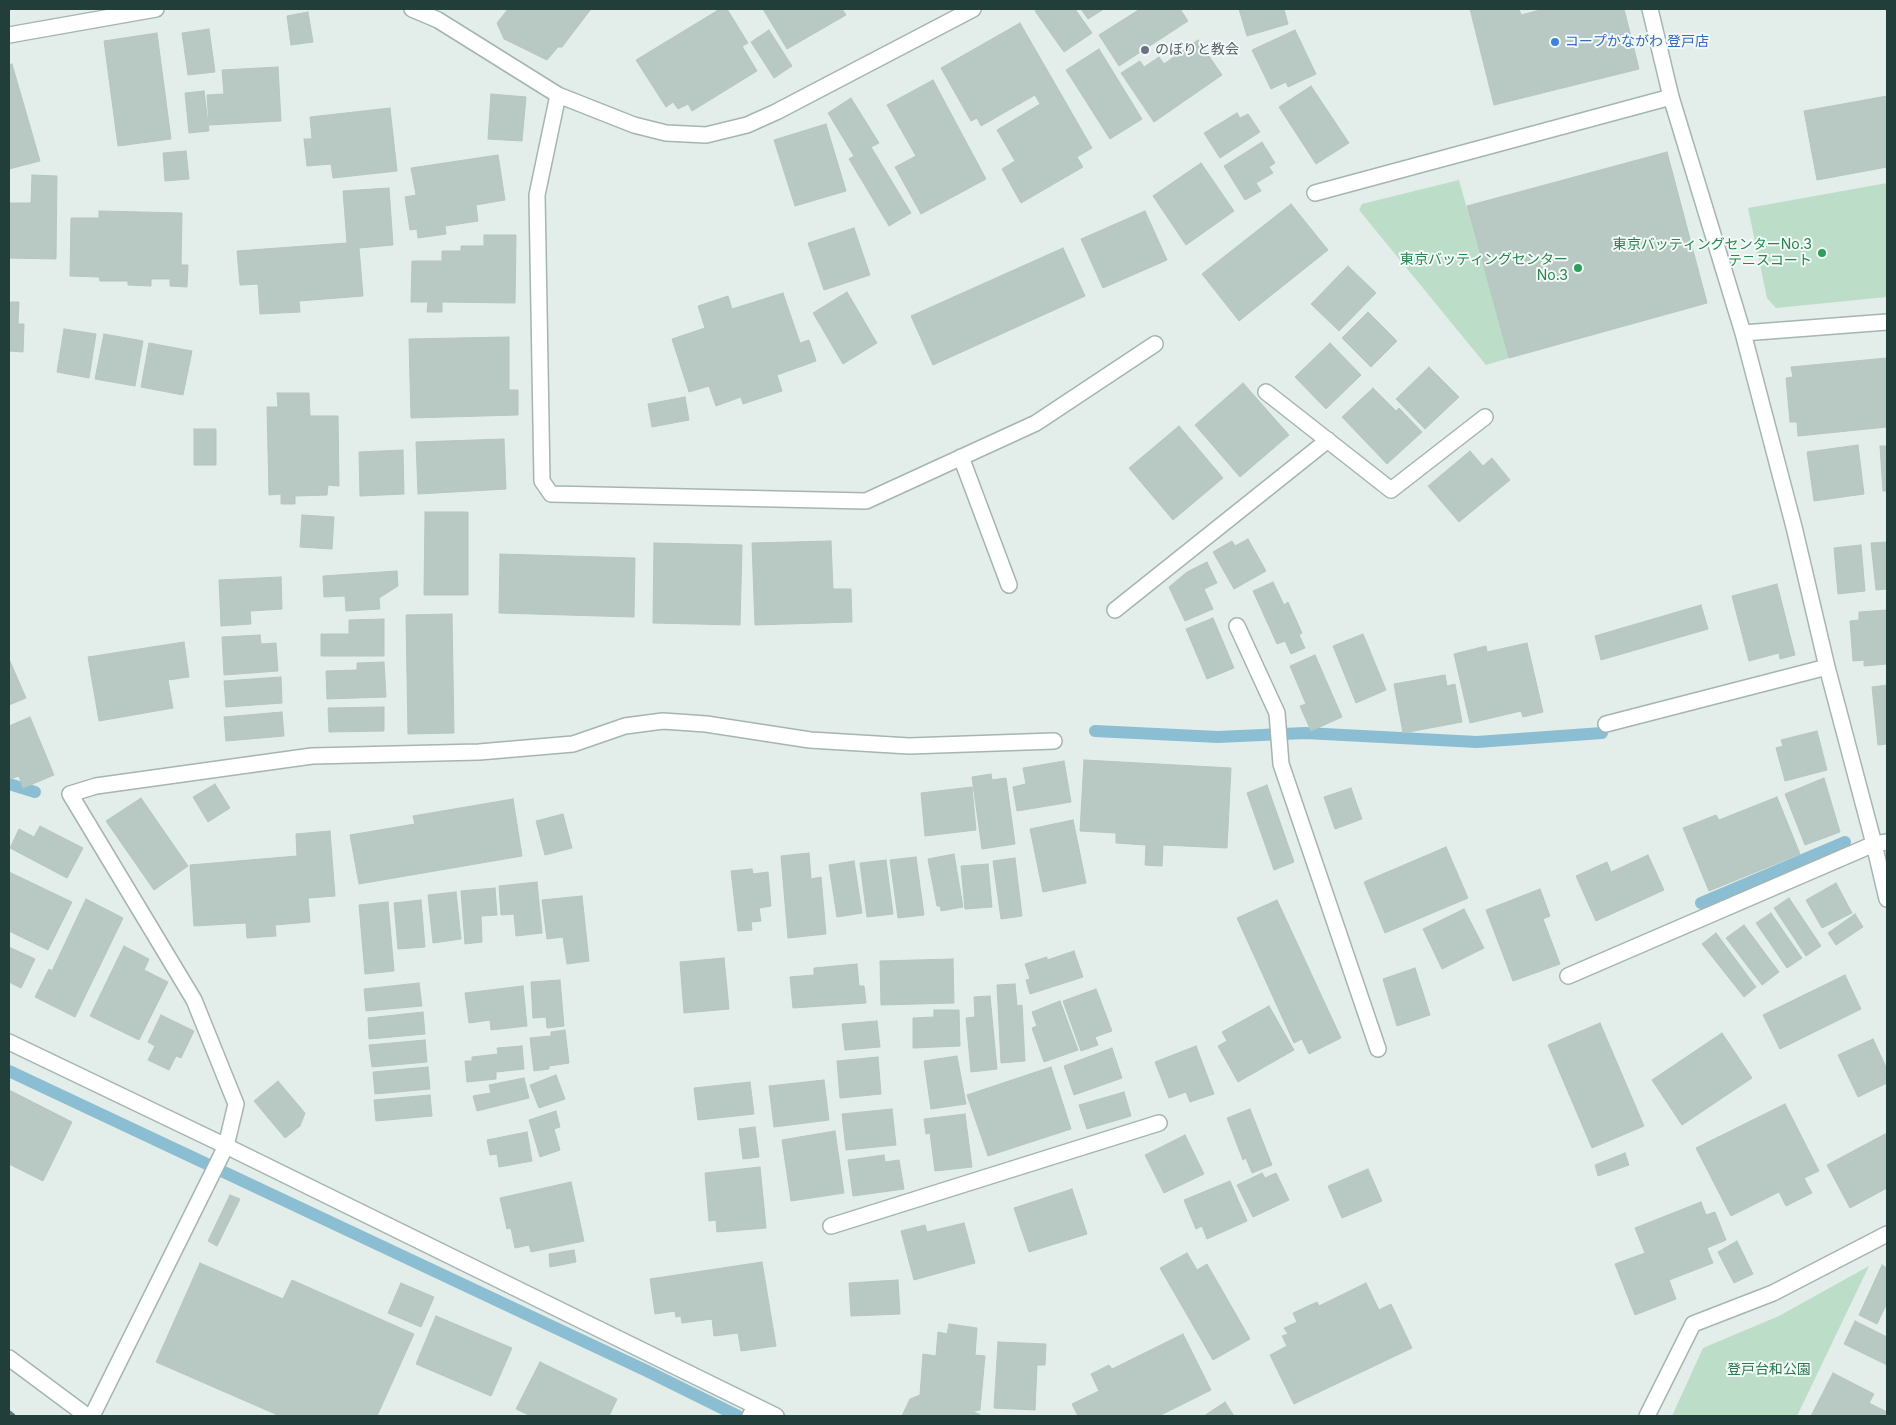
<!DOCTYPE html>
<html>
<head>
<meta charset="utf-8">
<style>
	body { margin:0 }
	#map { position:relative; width:1896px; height:1425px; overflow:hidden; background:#e3edea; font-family:Inter,sans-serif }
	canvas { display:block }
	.frame { position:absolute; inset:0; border:10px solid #223e3a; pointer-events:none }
</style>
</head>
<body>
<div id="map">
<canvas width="1896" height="1425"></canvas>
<div class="frame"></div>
</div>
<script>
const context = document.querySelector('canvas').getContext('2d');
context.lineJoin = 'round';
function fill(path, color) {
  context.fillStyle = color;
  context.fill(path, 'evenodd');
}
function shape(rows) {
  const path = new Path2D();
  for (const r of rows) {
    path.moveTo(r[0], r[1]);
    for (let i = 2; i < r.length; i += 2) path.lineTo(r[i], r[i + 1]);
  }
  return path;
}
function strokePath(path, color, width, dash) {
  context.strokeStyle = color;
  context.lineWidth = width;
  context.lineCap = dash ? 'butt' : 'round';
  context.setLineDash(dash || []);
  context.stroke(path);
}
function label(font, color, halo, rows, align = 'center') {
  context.font = font + ' Inter,"Noto Sans JP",sans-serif';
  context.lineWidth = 4;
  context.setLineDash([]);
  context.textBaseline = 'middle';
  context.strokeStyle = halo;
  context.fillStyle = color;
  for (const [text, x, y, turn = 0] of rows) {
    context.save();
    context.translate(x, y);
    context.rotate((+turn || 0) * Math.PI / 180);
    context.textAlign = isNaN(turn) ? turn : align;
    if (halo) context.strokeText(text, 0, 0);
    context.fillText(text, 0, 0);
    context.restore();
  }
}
const green = shape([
	[1459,180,1509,358,1486,365,1359,210,1362,204],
	[1887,183,1887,297,1776,308,1767,298,1748,208],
	[1869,1266,1797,1416,1672,1416,1703,1348,1779,1316]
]);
const stream = shape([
	[1095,731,1218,737,1305,733,1477,742,1602,733],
	[9,784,35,792],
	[1701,903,1845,842],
	[9,1071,647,1371,738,1416]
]);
const building = shape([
	[508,9,591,9,562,47,558,47,547,60,504,39,497,23,508,9],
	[720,9,727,9,748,43,742,46,757,71,692,111,688,104,678,109,673,102,666,107,636,60,720,9],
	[763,9,842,9,846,15,787,49,763,9],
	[1039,9,1075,9,1092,33,1064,52,1035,11,1039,9],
	[1081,9,1104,9,1088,19,1081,9],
	[1140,9,1180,9,1188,21,1119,66,1099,35,1140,9],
	[1239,9,1284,9,1288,24,1247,36,1239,9],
	[1470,9,1519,9,1521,15,1544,9,1624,9,1639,69,1494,105,1470,9],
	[308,12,313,42,291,45,287,16,308,12],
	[1020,23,1092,148,1077,157,1083,167,1021,203,1002,169,1015,161,997,130,1040,104,1035,95,981,126,977,118,971,121,941,68,1020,23],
	[209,29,215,72,188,75,182,33,209,29],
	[769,30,792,66,774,78,751,42,769,30],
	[1295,30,1316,74,1288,87,1286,82,1271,89,1252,50,1295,30],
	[157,33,171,139,118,146,104,41,157,33],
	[1198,40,1222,75,1154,122,1121,73,1140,61,1144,67,1159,57,1164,64,1198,40],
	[1099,49,1142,119,1110,139,1066,70,1099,49],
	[12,64,40,161,9,169,9,65,12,64],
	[278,67,281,121,209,125,207,95,224,94,222,70,278,67],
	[933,80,986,179,921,214,895,167,916,156,887,105,933,80],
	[1311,86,1349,143,1316,164,1279,107,1311,86],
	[204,91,209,131,189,133,185,93,204,91],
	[491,94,526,97,522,141,488,139,491,94],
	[1887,96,1887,167,1817,180,1804,111,1887,96],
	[851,98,879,143,871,147,911,213,889,226,849,159,854,156,828,113,851,98],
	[390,108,397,171,333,178,331,164,307,166,304,139,312,139,310,117,390,108],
	[1237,113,1240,118,1248,114,1260,132,1220,158,1204,133,1237,113],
	[826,124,846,191,795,206,774,140,826,124],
	[1262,142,1275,163,1269,167,1273,173,1256,183,1261,191,1245,200,1224,166,1262,142],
	[186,151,189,179,165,181,163,153,186,151],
	[1667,152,1707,303,1509,358,1467,206,1667,152],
	[498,155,505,200,476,205,478,221,445,226,446,234,418,238,417,229,410,230,405,197,416,195,411,168,498,155],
	[1201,163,1234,211,1186,245,1153,196,1201,163],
	[32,175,57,176,56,259,9,258,9,203,31,203,32,175],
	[389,188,393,245,359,248,363,296,299,301,300,312,260,314,258,284,240,285,237,251,347,243,343,191,389,188],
	[1291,204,1328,250,1239,321,1202,274,1291,204],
	[99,211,182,213,181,265,188,265,187,287,170,286,170,279,151,279,151,286,128,285,128,281,100,281,99,277,70,276,71,218,99,218,99,211],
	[1145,211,1167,260,1103,288,1081,239,1145,211],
	[854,228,870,275,824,290,808,243,854,228],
	[484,235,516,235,515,303,442,302,442,312,427,312,428,302,411,302,412,261,442,261,442,251,461,251,461,246,484,246,484,235],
	[1063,248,1085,296,933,365,911,316,1063,248],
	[1348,266,1376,293,1339,331,1311,304,1348,266],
	[847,292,877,343,843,364,813,313,847,292],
	[783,293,800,343,809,340,816,361,777,375,782,391,743,404,741,397,716,406,709,386,689,392,672,339,705,328,698,306,728,296,732,309,783,293],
	[9,302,19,302,18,324,24,324,23,352,9,351,9,302],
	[1368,312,1397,341,1371,367,1342,338,1368,312],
	[64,329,96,334,89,378,57,372,64,329],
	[104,334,143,341,135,386,95,379,104,334],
	[509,337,509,390,518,390,518,415,411,418,409,339,509,337],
	[149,343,192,351,183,395,141,387,149,343],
	[1330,343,1361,375,1326,409,1295,377,1330,343],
	[1887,358,1887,427,1798,436,1797,422,1790,422,1786,378,1793,377,1791,367,1887,358],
	[1429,367,1459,397,1425,429,1396,399,1429,367],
	[1243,383,1289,435,1240,477,1195,425,1243,383],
	[1373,388,1396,411,1399,408,1422,432,1387,464,1342,417,1373,388],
	[277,393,309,393,310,416,338,416,339,486,328,485,327,495,295,496,295,504,281,504,281,494,269,495,267,407,278,407,277,393],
	[685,397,689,420,652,427,648,404,685,397],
	[1179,426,1223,478,1173,520,1129,468,1179,426],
	[194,429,216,429,216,465,194,465,194,429],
	[504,439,506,489,418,494,416,442,504,439],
	[1858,445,1864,494,1814,501,1807,452,1858,445],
	[1880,446,1887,446,1887,491,1883,491,1880,446],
	[403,450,404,494,360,496,359,452,403,450],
	[1470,451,1483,466,1492,458,1510,480,1459,522,1428,486,1470,451],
	[425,512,468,512,468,595,424,595,425,512],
	[302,515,334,517,332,549,300,547,302,515],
	[1248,539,1266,571,1234,589,1213,552,1232,541,1235,546,1248,539],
	[831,541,833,589,851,589,852,622,755,625,752,543,831,541],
	[1887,542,1887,589,1876,590,1871,543,1887,542],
	[654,543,742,545,740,625,653,623,654,543],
	[1861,545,1865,591,1838,594,1834,548,1861,545],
	[500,554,635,558,634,617,499,613,500,554],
	[1207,562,1217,583,1204,589,1213,609,1185,621,1169,587,1187,572,1207,562],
	[397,571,398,586,379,598,380,609,346,611,345,596,324,597,323,576,397,571],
	[281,577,282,609,250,611,251,624,221,626,219,580,281,577],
	[1273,582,1284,605,1288,602,1302,633,1299,635,1305,648,1291,654,1285,641,1277,644,1253,591,1273,582],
	[1777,584,1795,655,1780,659,1779,653,1749,661,1732,596,1777,584],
	[1701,605,1708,629,1601,660,1595,636,1701,605],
	[1887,610,1887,664,1864,666,1864,660,1853,661,1850,621,1859,620,1859,612,1887,610],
	[452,614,454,733,408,734,406,615,452,614],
	[1213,618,1234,668,1207,679,1186,629,1213,618],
	[384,619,384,656,321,656,321,634,349,634,349,620,384,619],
	[1363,634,1386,690,1356,703,1333,646,1363,634],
	[260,635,261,644,276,643,278,671,224,675,222,637,260,635],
	[184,642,189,677,168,680,173,708,99,721,88,657,184,642],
	[1527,643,1543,712,1523,717,1521,711,1470,723,1454,654,1486,646,1487,652,1527,643],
	[1315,655,1342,717,1311,731,1300,706,1306,704,1290,666,1315,655],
	[9,659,26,698,9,705,9,659],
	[384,662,386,697,327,699,326,671,357,670,357,663,384,662],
	[1445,675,1447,686,1455,684,1462,722,1403,733,1394,684,1445,675],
	[281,677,282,703,226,707,224,681,281,677],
	[1887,685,1887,744,1878,745,1872,687,1887,685],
	[384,707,384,731,329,732,328,708,384,707],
	[282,712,284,736,226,741,224,717,282,712],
	[30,717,54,775,23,788,19,776,10,779,9,776,9,726,30,717],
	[1817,731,1827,770,1785,781,1776,748,1783,746,1781,740,1817,731],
	[1084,760,1231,768,1227,848,1163,845,1162,866,1145,865,1146,845,1116,843,1116,833,1080,831,1084,760],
	[1064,761,1071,802,1017,811,1013,787,1026,784,1023,768,1064,761],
	[991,774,992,780,1006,778,1015,844,982,849,972,777,991,774],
	[1824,778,1840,832,1805,845,1785,794,1824,778],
	[215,784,230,808,208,822,193,797,215,784],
	[1267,785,1294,862,1274,870,1247,793,1267,785],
	[972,787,976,830,925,836,921,793,972,787],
	[1351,788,1362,819,1335,829,1324,797,1351,788],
	[1777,797,1800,854,1709,891,1683,828,1716,815,1719,820,1777,797],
	[141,798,188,866,154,890,106,821,141,798],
	[513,799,522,856,359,884,350,835,415,824,413,816,513,799],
	[563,814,572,848,545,855,536,821,563,814],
	[1073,820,1086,883,1043,892,1030,829,1073,820],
	[40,826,83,848,67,878,10,848,19,829,34,837,40,826],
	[330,831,335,896,308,898,310,922,275,925,276,936,247,938,246,923,194,926,190,865,297,856,296,834,330,831],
	[1446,847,1468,898,1385,933,1364,882,1446,847],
	[809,853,811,879,821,877,826,934,788,938,781,856,809,853],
	[954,854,963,907,941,911,940,906,937,906,928,859,954,854],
	[1648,855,1664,890,1596,921,1576,876,1607,862,1611,872,1648,855],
	[916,857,924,915,898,918,890,860,916,857],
	[1015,858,1022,916,1001,919,993,861,1015,858],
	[886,860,893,914,867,917,860,863,886,860],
	[854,861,862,913,837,917,829,865,854,861],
	[988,864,992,907,965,909,961,866,988,864],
	[752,869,753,874,768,872,771,906,759,908,761,921,751,922,752,930,738,931,731,871,752,869],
	[9,872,72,902,48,950,9,931,9,872],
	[537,882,542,933,516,936,514,914,501,915,499,886,537,882],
	[1836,883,1852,913,1822,928,1806,900,1836,883],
	[495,888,497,915,481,916,482,942,465,944,461,891,495,888],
	[1540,889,1550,916,1543,919,1560,964,1513,981,1486,910,1540,889],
	[456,892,461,939,433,943,428,895,456,892],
	[582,896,589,961,567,964,563,937,547,939,542,900,582,896],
	[1789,898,1821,946,1806,956,1774,908,1789,898],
	[86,899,123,918,75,1017,35,997,49,969,52,971,86,899],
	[421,900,425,947,398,949,394,903,421,900],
	[1277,900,1341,1038,1309,1054,1302,1039,1294,1043,1237,918,1277,900],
	[388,902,394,971,365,974,359,905,388,902],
	[1464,909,1484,948,1442,969,1423,929,1464,909],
	[1771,913,1802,958,1787,968,1756,923,1771,913],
	[1855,914,1863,927,1836,945,1828,933,1855,914],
	[1744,925,1779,972,1762,985,1726,938,1744,925],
	[1716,933,1756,987,1744,997,1702,944,1716,933],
	[124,946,149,959,144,970,168,982,139,1040,90,1016,124,946],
	[9,947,35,959,21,988,9,982,9,947],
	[1074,951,1083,977,1030,994,1026,980,1030,979,1025,964,1047,957,1047,960,1074,951],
	[724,958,729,1009,684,1013,680,962,724,958],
	[953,959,954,1003,881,1005,880,961,953,959],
	[857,964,859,986,864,986,866,1003,793,1008,790,977,814,975,814,968,857,964],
	[1415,968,1430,1015,1397,1026,1383,979,1415,968],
	[1845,975,1861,1009,1780,1049,1763,1015,1845,975],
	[560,980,564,1026,547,1028,546,1017,533,1018,531,982,560,980],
	[419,983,422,1006,366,1011,364,989,419,983],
	[1015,984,1017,1006,1022,1005,1025,1061,1001,1063,997,985,1015,984],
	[523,986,527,1026,491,1030,490,1020,469,1023,465,993,523,986],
	[1096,989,1112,1031,1095,1037,1098,1045,1081,1051,1063,1001,1096,989],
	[990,996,997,1069,971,1072,966,1018,975,1017,974,997,990,996],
	[1060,1001,1078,1050,1044,1062,1032,1028,1037,1026,1032,1012,1060,1001],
	[1269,1006,1294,1050,1238,1082,1218,1046,1227,1041,1222,1032,1269,1006],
	[934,1010,959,1010,960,1046,913,1048,913,1018,934,1017,934,1010],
	[423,1012,425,1034,369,1039,368,1018,423,1012],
	[161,1015,194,1031,181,1058,176,1056,169,1070,148,1060,155,1046,148,1042,161,1015],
	[877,1021,880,1047,845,1050,842,1024,877,1021],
	[1600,1023,1644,1126,1592,1148,1548,1045,1600,1023],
	[565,1030,569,1063,549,1066,549,1069,534,1071,530,1038,551,1036,551,1032,565,1030],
	[1722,1033,1752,1078,1682,1125,1652,1080,1722,1033],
	[1873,1039,1887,1069,1887,1083,1858,1097,1838,1055,1873,1039],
	[425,1040,427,1062,372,1067,369,1045,425,1040],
	[522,1046,524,1069,496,1072,496,1079,467,1082,465,1061,472,1061,472,1057,498,1054,497,1048,522,1046],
	[1196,1046,1214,1094,1190,1102,1186,1092,1169,1098,1155,1062,1196,1046],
	[1112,1048,1122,1078,1074,1095,1064,1066,1112,1048],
	[957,1056,966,1104,931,1109,924,1061,957,1056],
	[878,1057,881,1094,840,1098,837,1061,878,1057],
	[428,1067,430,1089,375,1094,373,1072,428,1067],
	[1051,1067,1071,1129,988,1156,967,1095,1051,1067],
	[556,1075,565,1099,539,1108,530,1085,556,1075],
	[524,1078,529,1098,477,1111,473,1096,491,1093,489,1085,524,1078],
	[824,1080,829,1120,774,1127,769,1086,824,1080],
	[278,1081,305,1113,300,1126,285,1138,254,1101,278,1081],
	[750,1082,754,1114,698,1120,694,1088,750,1082],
	[9,1090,72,1122,43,1181,9,1164,9,1090],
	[1124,1092,1131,1116,1087,1129,1079,1105,1124,1092],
	[430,1095,432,1116,376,1121,374,1100,430,1095],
	[1785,1104,1819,1171,1804,1178,1812,1193,1786,1206,1779,1192,1731,1216,1696,1148,1785,1104],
	[892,1109,896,1145,846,1150,842,1114,892,1109],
	[1250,1109,1272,1165,1252,1173,1246,1158,1243,1160,1227,1118,1250,1109],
	[556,1111,560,1127,554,1129,560,1150,540,1157,529,1120,556,1111],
	[965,1114,972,1167,935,1171,930,1133,926,1134,924,1119,965,1114],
	[755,1127,759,1157,743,1159,739,1129,755,1127],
	[835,1131,844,1193,791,1201,782,1140,835,1131],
	[527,1132,532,1161,499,1167,497,1154,490,1155,487,1140,527,1132],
	[1887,1133,1887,1188,1850,1208,1827,1165,1887,1133],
	[1185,1135,1204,1174,1164,1193,1145,1155,1185,1135],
	[1625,1153,1629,1165,1598,1176,1595,1165,1625,1153],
	[884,1155,885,1162,899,1160,904,1189,853,1196,848,1160,884,1155],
	[760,1167,766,1228,717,1232,716,1220,709,1221,705,1173,760,1167],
	[1368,1169,1382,1201,1342,1218,1328,1186,1368,1169],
	[1262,1173,1265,1178,1276,1173,1289,1200,1253,1217,1237,1185,1262,1173],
	[1230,1181,1247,1221,1207,1239,1202,1226,1196,1229,1184,1200,1230,1181],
	[571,1182,584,1241,531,1252,529,1245,515,1248,511,1228,507,1229,500,1198,571,1182],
	[1072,1189,1087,1234,1029,1252,1014,1208,1072,1189],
	[230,1195,240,1199,217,1246,208,1241,230,1195],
	[1701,1202,1706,1215,1715,1212,1726,1240,1707,1248,1713,1263,1669,1280,1676,1299,1635,1315,1615,1264,1645,1253,1635,1228,1701,1202],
	[964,1223,975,1263,914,1280,901,1231,925,1225,927,1232,964,1223],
	[1737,1241,1753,1274,1734,1283,1718,1252,1737,1241],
	[574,1250,576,1262,550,1267,549,1254,574,1250],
	[1187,1253,1197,1270,1207,1264,1250,1339,1213,1360,1160,1268,1187,1253],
	[762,1262,776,1346,741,1351,738,1333,714,1336,712,1319,682,1323,681,1316,676,1317,675,1311,655,1314,650,1279,762,1262],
	[200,1263,283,1299,292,1280,414,1334,377,1416,280,1416,156,1362,200,1263],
	[1882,1265,1887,1268,1887,1303,1877,1324,1859,1315,1882,1265],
	[898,1280,900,1314,851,1316,849,1283,898,1280],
	[401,1283,434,1297,421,1327,388,1313,401,1283],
	[1366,1283,1379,1310,1391,1304,1412,1348,1294,1404,1270,1355,1287,1346,1282,1336,1288,1334,1284,1328,1297,1322,1293,1313,1317,1302,1319,1306,1366,1283],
	[436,1316,512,1348,491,1396,416,1364,436,1316],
	[1855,1321,1887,1337,1887,1365,1844,1344,1855,1321],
	[949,1324,977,1328,975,1355,985,1356,980,1410,973,1411,982,1416,902,1416,910,1399,920,1395,923,1354,936,1356,938,1332,947,1334,949,1324],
	[1183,1334,1211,1390,1159,1416,1078,1416,1072,1404,1099,1391,1091,1374,1109,1365,1112,1369,1183,1334],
	[998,1342,1046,1344,1045,1365,1037,1365,1035,1410,994,1408,998,1342],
	[540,1362,617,1399,609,1416,531,1416,516,1409,540,1362],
	[1833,1373,1874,1394,1869,1403,1887,1412,1887,1416,1811,1416,1833,1373],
	[1225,1402,1234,1416,1204,1416,1225,1402]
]);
const minor = shape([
	[412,9,438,20,558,95,634,125,666,133,706,135,747,125,776,112,973,9],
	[1650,9,1671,97,1743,333,1794,527,1827,667,1874,844,1887,899],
	[9,35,156,9],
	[558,95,537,195,542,481,551,494,866,501,1036,423,1155,344],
	[1315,193,1671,97],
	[1743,333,1887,322],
	[1266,392,1391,490,1485,417],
	[961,457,1009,585],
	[1115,610,1328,440],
	[1237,626,1277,713,1281,764,1378,1049],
	[1606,724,1827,667],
	[1568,976,1874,844,1887,842],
	[831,1226,1159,1123],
	[9,1358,87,1416],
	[92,1416,226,1146,236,1104,194,1000,70,794,96,786,312,756,479,752,573,744,625,726,663,721,706,724,810,740,909,746,1054,741],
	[750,1416,755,1406],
	[1647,1416,1693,1324,1773,1293,1887,1234]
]);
const tertiary = shape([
	[9,1042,226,1146,776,1416]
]);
const rail = shape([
	[9,1412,14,1416]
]);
const markers = [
	[1555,42,5,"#3f7fe0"],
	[1145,50,5,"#6b7280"],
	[1822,253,5,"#2e9e5b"],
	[1578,268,5,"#2e9e5b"]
];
const shopNames = [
	["コープかながわ 登戸店",1565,42]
];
const worshipNames = [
	["のぼりと教会",1155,50]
];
const leisureNames = [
	["東京バッティングセンターNo.3",1812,245],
	["テニスコート",1812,261],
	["東京バッティングセンター",1568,260],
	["No.3",1568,276]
];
const parkNames = [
	["登戸台和公園",1769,1370]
];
fill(green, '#bcdec9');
strokePath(stream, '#8bbed2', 12);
fill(building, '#b8c8c3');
strokePath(building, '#b5c7c1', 1);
strokePath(minor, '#a5b5b2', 18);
strokePath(tertiary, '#a5b5b2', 18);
strokePath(minor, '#fff', 15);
strokePath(tertiary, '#fff', 15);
strokePath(rail, '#5d7a76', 4, [10, 5]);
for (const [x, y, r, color] of markers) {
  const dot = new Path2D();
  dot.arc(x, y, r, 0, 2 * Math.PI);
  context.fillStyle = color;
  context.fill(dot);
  strokePath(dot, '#f3f9f7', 2);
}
label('14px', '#366cbe', '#f3f9f7', shopNames, 'left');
label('14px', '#5b616d', '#f3f9f7', worshipNames, 'left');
label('14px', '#27864d', '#f3f9f7', leisureNames, 'right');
label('14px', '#2c7652', '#f3f9f7', parkNames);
</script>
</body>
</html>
